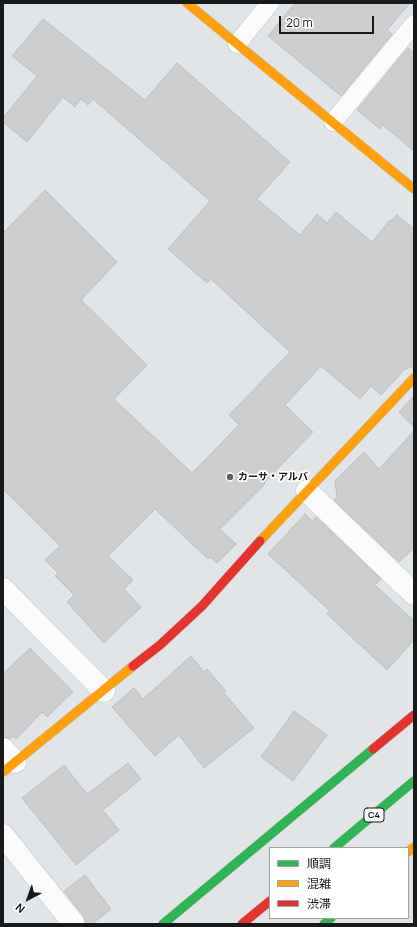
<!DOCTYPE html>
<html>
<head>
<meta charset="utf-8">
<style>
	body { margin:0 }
	#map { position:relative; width:417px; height:927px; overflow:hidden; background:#e2e5e8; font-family:Manrope,"Noto Sans JP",sans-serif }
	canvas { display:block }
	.frame { position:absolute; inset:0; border:4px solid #17191b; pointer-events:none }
	.legend { position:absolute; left:269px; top:847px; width:140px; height:72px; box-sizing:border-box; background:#fff; border:1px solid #a2a3a4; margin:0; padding:5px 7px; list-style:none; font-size:12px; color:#17191b }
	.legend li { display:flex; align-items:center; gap:8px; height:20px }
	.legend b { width:20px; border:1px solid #a2a3a4 }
	.north { position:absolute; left:8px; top:879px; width:40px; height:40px; -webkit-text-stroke:3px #fff; paint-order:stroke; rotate:221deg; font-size:11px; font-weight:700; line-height:16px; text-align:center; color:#17191b }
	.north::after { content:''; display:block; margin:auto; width:14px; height:18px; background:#17191b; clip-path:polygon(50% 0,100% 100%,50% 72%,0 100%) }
	.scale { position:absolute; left:279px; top:16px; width:95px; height:18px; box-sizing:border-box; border:2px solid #17191b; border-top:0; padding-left:5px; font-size:12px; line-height:14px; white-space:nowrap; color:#17191b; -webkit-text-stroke:3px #fff; paint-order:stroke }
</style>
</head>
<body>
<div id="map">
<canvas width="417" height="927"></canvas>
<div class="frame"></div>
<ul class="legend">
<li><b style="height:5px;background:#30b455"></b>順調</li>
<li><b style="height:5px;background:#ff9f0a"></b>混雑</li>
<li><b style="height:5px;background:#e5322d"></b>渋滞</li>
</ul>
<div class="north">N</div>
<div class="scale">20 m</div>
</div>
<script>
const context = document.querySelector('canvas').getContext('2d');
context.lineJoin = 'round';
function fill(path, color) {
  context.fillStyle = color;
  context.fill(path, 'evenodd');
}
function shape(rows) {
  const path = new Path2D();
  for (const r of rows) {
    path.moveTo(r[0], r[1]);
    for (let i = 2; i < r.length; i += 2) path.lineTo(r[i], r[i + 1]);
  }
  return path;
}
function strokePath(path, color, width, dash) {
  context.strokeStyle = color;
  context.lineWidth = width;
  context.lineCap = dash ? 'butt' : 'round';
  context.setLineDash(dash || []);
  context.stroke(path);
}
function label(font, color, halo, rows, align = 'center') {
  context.font = font + ' Manrope,"Noto Sans JP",sans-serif';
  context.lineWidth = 3.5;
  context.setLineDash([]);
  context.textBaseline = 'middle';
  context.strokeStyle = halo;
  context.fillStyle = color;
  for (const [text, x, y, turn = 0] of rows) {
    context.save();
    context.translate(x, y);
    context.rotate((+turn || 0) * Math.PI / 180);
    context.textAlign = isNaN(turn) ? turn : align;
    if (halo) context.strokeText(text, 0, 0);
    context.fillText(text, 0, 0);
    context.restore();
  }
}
const building = shape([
	[295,3,410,3,387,30,392,34,341,96,268,36,295,3],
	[43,19,145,100,177,63,290,162,257,199,300,235,317,214,327,223,336,212,372,242,390,220,391,221,397,215,414,229,414,366,405,369,381,395,371,386,360,399,321,366,285,405,313,432,264,483,265,484,220,529,236,544,217,563,210,557,208,559,155,509,108,556,133,580,124,589,141,607,104,643,67,602,74,595,55,576,58,573,45,560,60,546,3,489,3,233,45,190,117,262,81,300,147,365,114,399,192,473,239,425,229,415,290,352,211,279,207,283,168,249,210,201,93,99,88,105,81,99,75,107,63,97,27,142,3,122,3,118,37,76,12,56,43,19],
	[408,48,414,53,414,151,383,125,380,129,357,110,408,48],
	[414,396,414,427,399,412,414,396],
	[414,431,414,548,399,562,334,500,337,497,335,481,364,452,379,469,414,431],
	[305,514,312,521,316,517,381,579,375,585,414,621,414,640,387,670,327,614,330,611,268,554,305,514],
	[30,648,73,692,47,717,42,712,16,739,14,736,10,739,3,737,3,674,30,648],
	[191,656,204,672,207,669,226,691,224,693,254,728,204,768,179,735,155,756,112,707,134,688,143,699,191,656],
	[294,711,327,735,293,781,261,757,294,711],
	[128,763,141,779,103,810,119,830,76,865,22,798,64,765,87,794,128,763],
	[85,875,111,909,92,924,86,924,84,916,64,891,85,875]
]);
const lane = shape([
	[237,44,270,3],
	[333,122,414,24]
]);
const street = shape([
	[307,491,414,594],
	[3,589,104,691],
	[3,749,15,762],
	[3,835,74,924]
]);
const fast = shape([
	[334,848,414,781],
	[163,924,373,749],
	[324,924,331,918]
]);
const slow = shape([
	[187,3,414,189],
	[260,541,414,378],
	[3,772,133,666],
	[408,852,414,847]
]);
const jam = shape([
	[133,666,160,645,202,606,260,541],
	[373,749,414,715],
	[242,924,270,901]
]);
const markers = [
	[230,477,4,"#5e6063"]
];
const shields = [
	[374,815,20]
];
const shieldNames = [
	["C4",374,815]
];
const poiNames = [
	["カーサ・アルバ",238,477]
];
fill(building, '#cccdcf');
strokePath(building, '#bebebf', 1);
strokePath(lane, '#c0c3c5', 19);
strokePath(street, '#c0c3c5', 23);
strokePath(fast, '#c0c3c5', 10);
strokePath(slow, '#c0c3c5', 10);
strokePath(jam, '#c0c3c5', 10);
strokePath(lane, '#fbfbfc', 18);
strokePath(street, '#fbfbfc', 22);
strokePath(fast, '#30b455', 9);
strokePath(slow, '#ff9f0a', 9);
strokePath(jam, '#e5322d', 9);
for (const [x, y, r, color] of markers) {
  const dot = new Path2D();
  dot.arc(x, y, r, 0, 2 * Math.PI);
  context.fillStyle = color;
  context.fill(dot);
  strokePath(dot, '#fff', 1.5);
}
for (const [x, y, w] of shields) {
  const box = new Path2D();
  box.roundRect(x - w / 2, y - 7, w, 14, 3);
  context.fillStyle = '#fff';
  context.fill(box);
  strokePath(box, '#17191b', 1);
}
label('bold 9px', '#17191b', null, shieldNames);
label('bold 10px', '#17191b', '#fff', poiNames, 'left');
</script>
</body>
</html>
